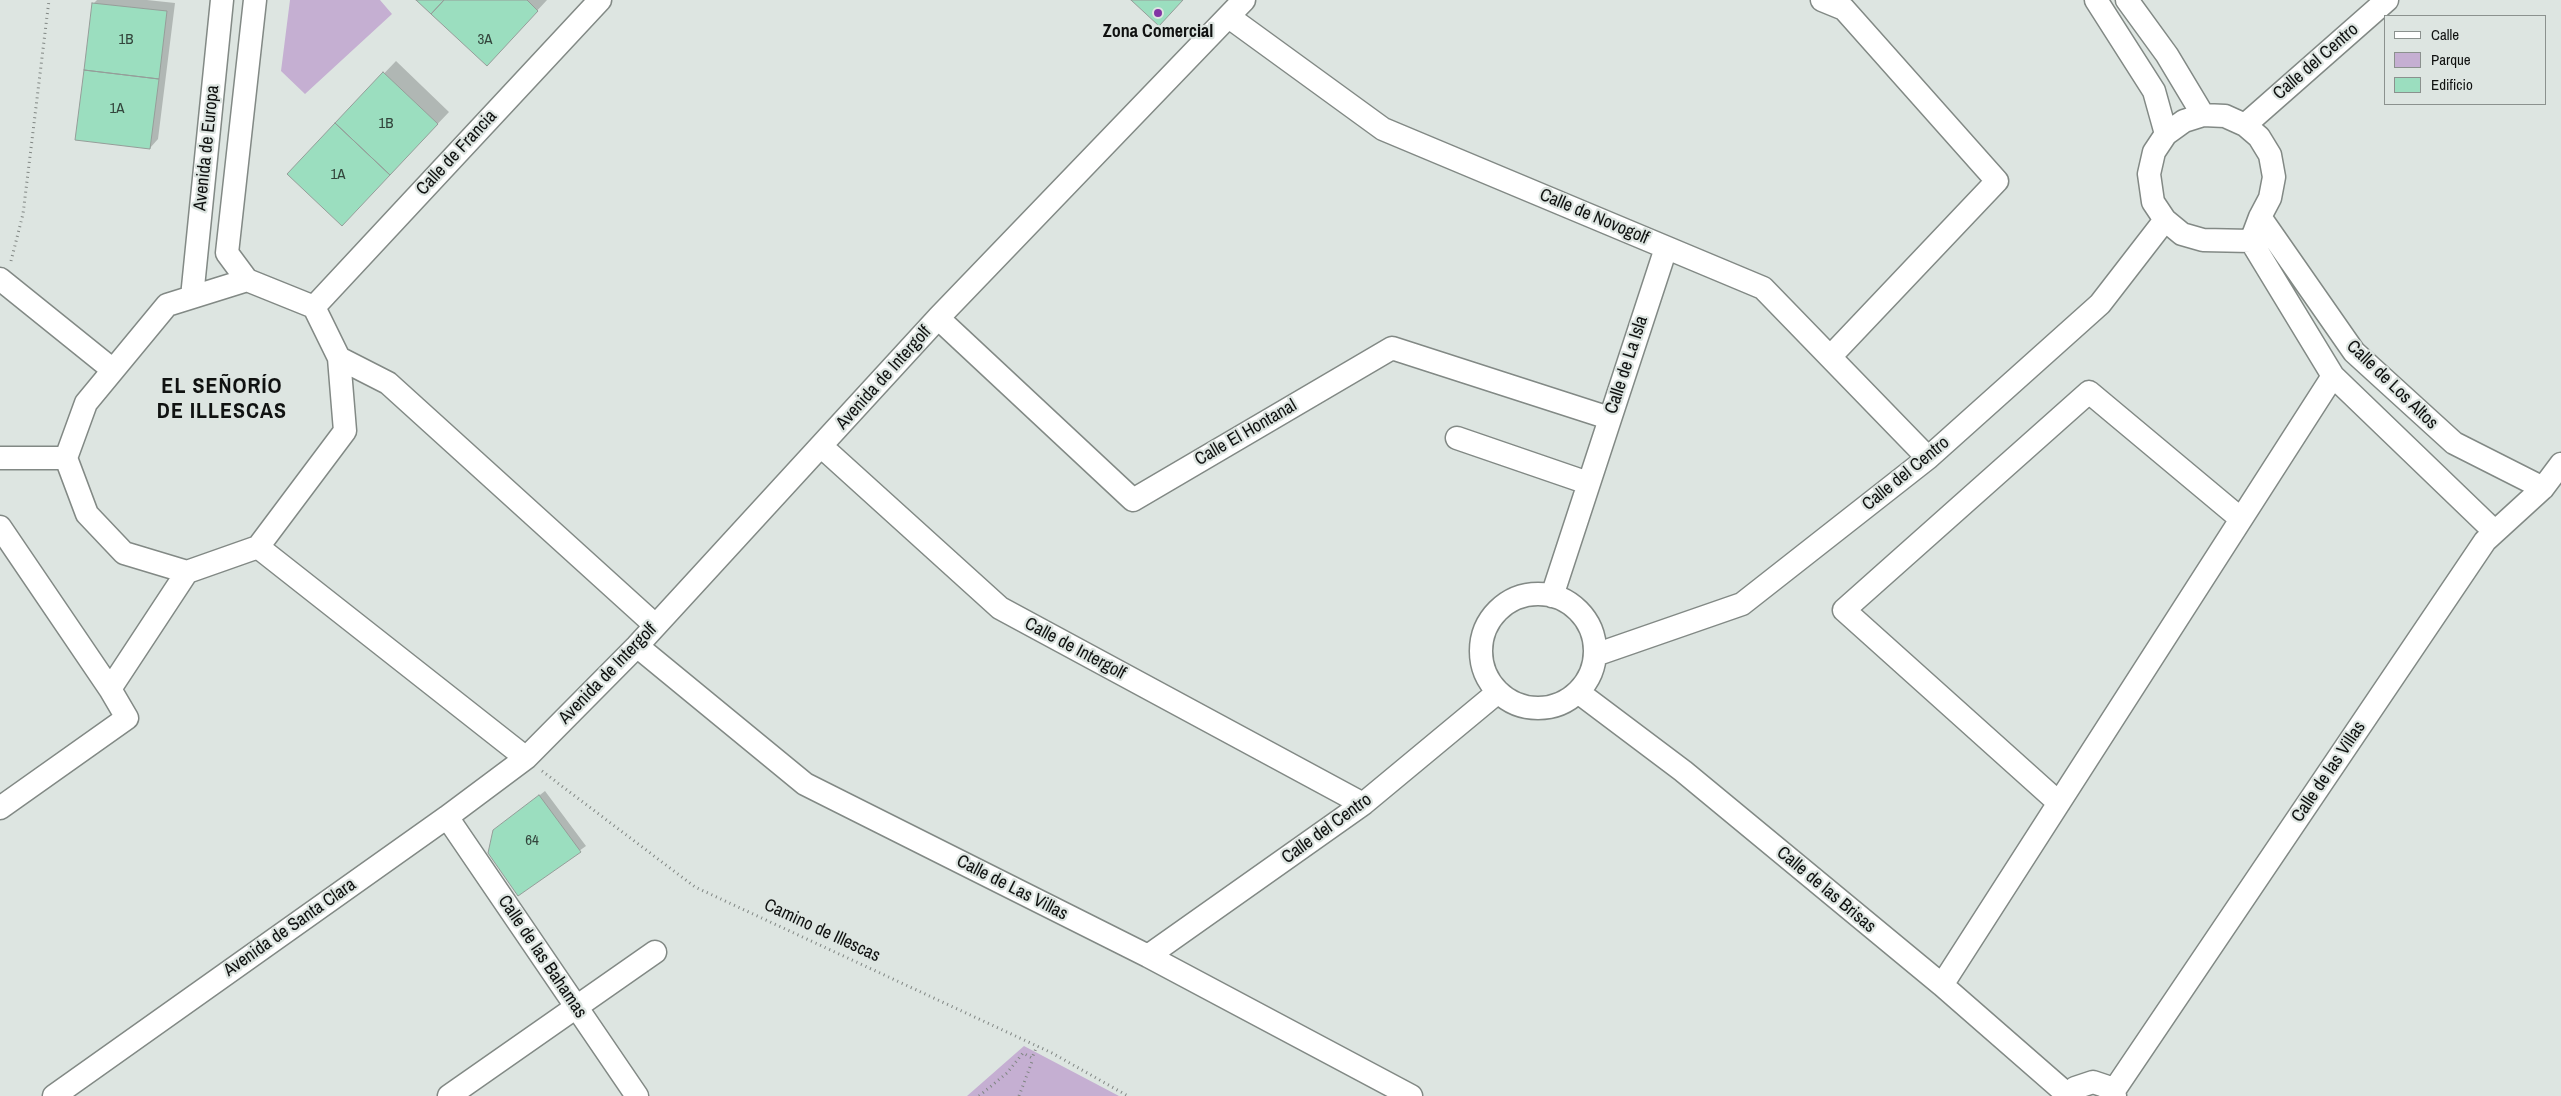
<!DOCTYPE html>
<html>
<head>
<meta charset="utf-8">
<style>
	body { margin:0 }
	#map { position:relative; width:2561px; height:1096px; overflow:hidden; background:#dde5e1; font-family:"Archivo Narrow",sans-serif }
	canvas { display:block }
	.legend { position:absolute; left:2384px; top:15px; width:162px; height:90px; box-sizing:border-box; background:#dde5e1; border:1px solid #8b918e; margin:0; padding:6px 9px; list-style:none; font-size:15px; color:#101211 }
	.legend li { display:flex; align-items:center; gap:10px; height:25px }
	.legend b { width:25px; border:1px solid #8b918e }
</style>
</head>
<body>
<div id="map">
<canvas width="2561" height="1096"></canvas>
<ul class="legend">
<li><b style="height:6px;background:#fff"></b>Calle</li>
<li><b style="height:14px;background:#c5afd2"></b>Parque</li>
<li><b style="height:14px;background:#9bdebf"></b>Edificio</li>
</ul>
</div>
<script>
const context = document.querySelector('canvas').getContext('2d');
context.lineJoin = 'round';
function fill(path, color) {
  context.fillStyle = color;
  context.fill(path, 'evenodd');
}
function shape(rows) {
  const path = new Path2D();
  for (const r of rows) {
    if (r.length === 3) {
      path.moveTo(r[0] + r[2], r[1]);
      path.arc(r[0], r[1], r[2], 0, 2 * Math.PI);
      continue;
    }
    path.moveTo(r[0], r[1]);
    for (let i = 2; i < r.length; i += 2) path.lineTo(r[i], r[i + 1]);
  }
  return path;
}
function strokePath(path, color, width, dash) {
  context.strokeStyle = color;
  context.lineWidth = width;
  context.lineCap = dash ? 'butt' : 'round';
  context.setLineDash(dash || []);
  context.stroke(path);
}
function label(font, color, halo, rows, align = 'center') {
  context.font = font + ' "Archivo Narrow",sans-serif';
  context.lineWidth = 4.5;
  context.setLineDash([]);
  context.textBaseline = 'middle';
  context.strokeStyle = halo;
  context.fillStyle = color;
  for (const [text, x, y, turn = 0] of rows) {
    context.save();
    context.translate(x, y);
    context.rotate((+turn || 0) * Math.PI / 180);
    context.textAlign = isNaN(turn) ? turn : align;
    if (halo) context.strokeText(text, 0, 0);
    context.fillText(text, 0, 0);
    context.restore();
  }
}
const green = shape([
	[290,0,380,0,392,14,305,94,281,71],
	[1024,1046,1119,1096,967,1096]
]);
const shadow = shape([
	[97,0,147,0,175,3,158,139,150,148,93,4],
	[418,0,547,0,498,53],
	[396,61,449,112,353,213,288,174],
	[545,791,586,846,519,894,494,831]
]);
const building = shape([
	[416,0,444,0,431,14,416,0],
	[444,0,527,0,538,11,487,66,431,14,444,0],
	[1131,0,1183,0,1159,26,1131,0],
	[92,3,167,11,159,79,84,70,92,3],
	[84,70,159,79,150,149,75,140,84,70],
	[383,72,438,124,390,175,335,123,383,72],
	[335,123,390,175,342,226,287,174,335,123],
	[539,795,581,852,518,896,488,853,493,830,539,795]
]);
const path = shape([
	[11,261,23,214,49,0],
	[542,771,695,887,1052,1053,1128,1096],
	[979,1096,1007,1073,1023,1053,1032,1058,1037,1046],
	[1019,1096,1033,1059]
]);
const street = shape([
	[1822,0,1844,9,1997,181,1830,357],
	[2096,0,2154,91,2166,134],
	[2127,0,2167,55,2203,115],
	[1229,17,1383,129,1763,288,1928,458],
	[2203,115,2225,116,2245,125,2259,137,2270,155,2274,177,2270,198,2260,217,2251,241,2203,240,2182,234,2165,220,2153,202,2149,174,2154,152,2166,134,2184,121,2203,115],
	[2245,125,2387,0],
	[2260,217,2354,352,2454,443,2543,488],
	[2251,241,2333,376,2494,531],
	[0,279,113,370],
	[247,280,314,307,339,358,345,431,258,547,187,572,124,553,87,514,66,458,86,403,167,305,247,280],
	[247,280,227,253,255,0],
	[192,297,222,0],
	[314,307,600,0],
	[938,318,1133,500,1392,348,1609,418],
	[339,358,388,383,655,625],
	[1457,438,1588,483],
	[821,446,1000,608,1363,804],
	[0,458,66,458],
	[0,527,110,689],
	[258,547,526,758],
	[1538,651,57],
	[1552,596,1666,248],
	[637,646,805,784,1148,956,1411,1096],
	[1595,655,1742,604,1928,458,2100,304,2165,220],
	[1578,692,1683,771,1942,985,2068,1095],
	[2059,803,1844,610,2089,392,2241,519],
	[0,808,127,718,110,689,187,572],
	[447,817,637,1096],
	[1148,956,1363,804,1498,692],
	[1942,985,2333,376],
	[2113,1092,2485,541,2543,488,2561,464],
	[54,1096,447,817,526,758,637,646,938,318,1244,0],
	[449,1096,655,952],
	[2068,1096,2075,1088,2093,1082,2105,1086,2115,1096]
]);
const markers = [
	[1158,13,5,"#8235a5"]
];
const numberNames = [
	["1B",126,40],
	["3A",485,40],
	["1A",117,109],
	["1B",386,124],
	["1A",338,175],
	["64",532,841]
];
const poiNames = [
	["Zona Comercial",1158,32]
];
const streetNames = [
	["Calle del Centro",2316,62,-41],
	["Avenida de Europa",207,148,-84],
	["Calle de Francia",457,153,-47],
	["Calle de Novogolf",1594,217,23],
	["Calle de La Isla",1627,365,-72],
	["Avenida de Intergolf",884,378,-48],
	["Calle de Los Altos",2392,385,44],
	["Calle El Hontanal",1246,433,-30],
	["Calle del Centro",1906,474,-39],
	["Calle de Intergolf",1075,649,28],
	["Avenida de Intergolf",608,674,-46],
	["Calle de las Villas",2329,772,-56],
	["Calle del Centro",1327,829,-36],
	["Calle de Las Villas",1012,888,27],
	["Calle de las Brisas",1826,890,40],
	["Avenida de Santa Clara",290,928,-35],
	["Camino de Illescas",822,931,25],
	["Calle de las Bahamas",542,957,56]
];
const districtNames = [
	["EL SEÑORÍO",222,387],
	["DE ILLESCAS",222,412]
];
fill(green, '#c5afd2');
fill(shadow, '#0003');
fill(building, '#9bdebf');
strokePath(building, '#959d99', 1);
strokePath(street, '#828985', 25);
strokePath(path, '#808683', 3, [1, 4]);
strokePath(street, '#fff', 22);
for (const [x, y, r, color] of markers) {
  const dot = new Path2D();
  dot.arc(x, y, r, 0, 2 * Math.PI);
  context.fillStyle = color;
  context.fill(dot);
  strokePath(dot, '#dde5e1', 2);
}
label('15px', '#33453c', null, numberNames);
label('bold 18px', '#101211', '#dde5e1', poiNames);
label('18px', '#101211', '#dde5e1', streetNames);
context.letterSpacing = '1px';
label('bold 22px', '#101211', '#dde5e1', districtNames);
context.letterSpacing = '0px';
</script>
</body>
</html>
